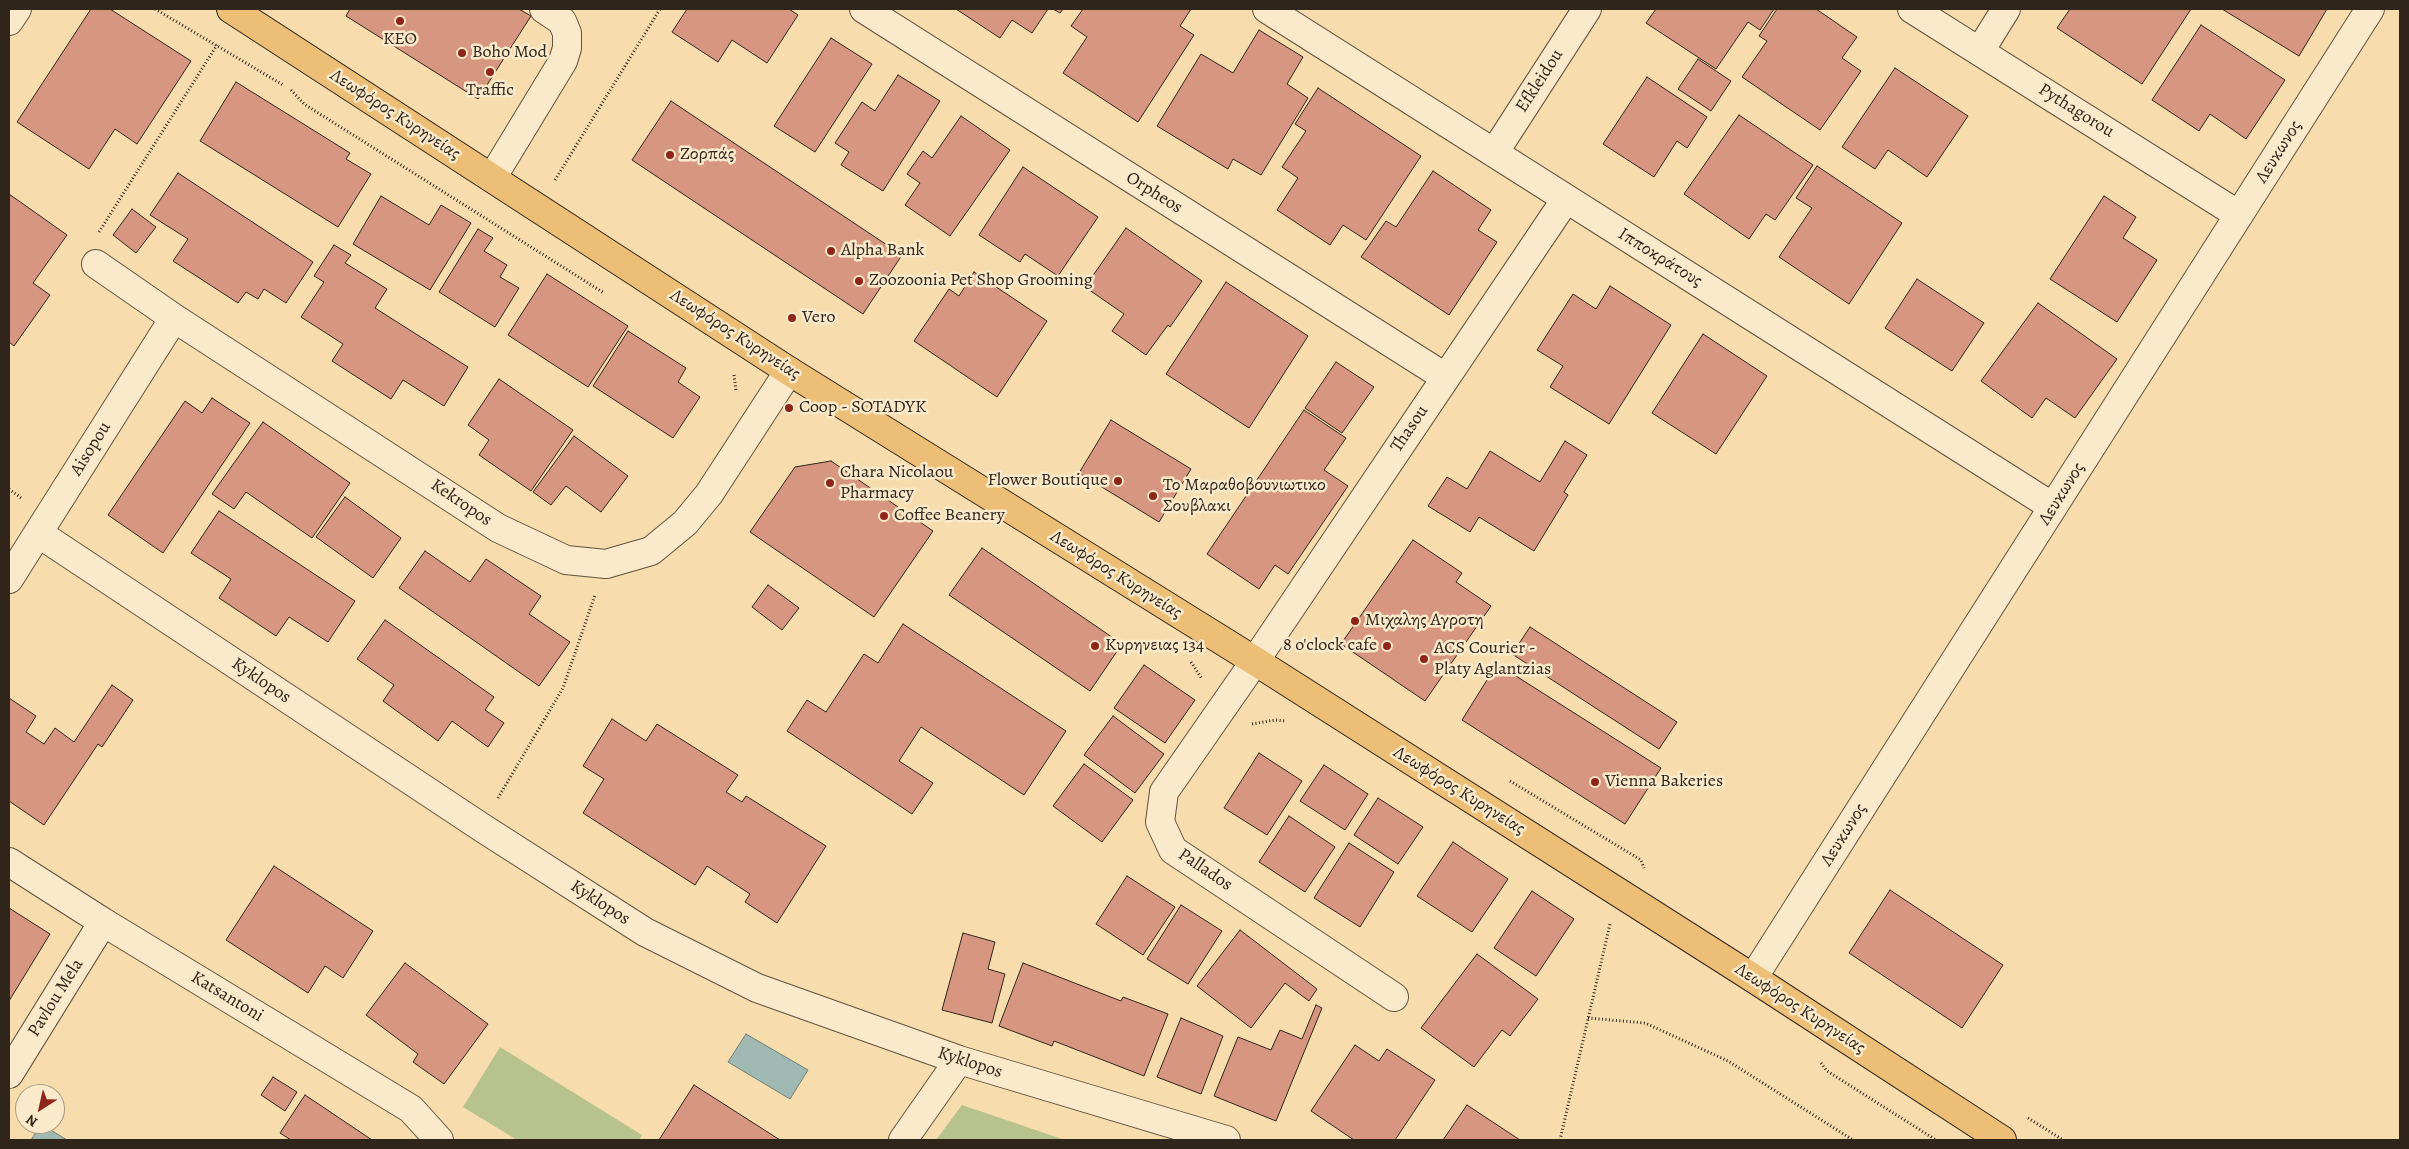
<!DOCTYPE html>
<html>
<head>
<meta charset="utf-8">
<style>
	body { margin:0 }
	#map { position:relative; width:2409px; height:1149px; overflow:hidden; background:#f7ddad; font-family:Alegreya,serif }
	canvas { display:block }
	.frame { position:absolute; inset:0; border:10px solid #30251a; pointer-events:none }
	.north { position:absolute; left:15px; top:1084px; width:50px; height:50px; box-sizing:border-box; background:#fae9ca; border:1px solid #a99b84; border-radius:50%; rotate:215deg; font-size:14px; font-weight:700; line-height:20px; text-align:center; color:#30251a }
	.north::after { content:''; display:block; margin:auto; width:18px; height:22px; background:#8f2418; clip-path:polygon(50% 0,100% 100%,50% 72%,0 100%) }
</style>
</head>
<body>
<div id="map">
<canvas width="2409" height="1149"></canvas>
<div class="frame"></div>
<div class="north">N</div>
</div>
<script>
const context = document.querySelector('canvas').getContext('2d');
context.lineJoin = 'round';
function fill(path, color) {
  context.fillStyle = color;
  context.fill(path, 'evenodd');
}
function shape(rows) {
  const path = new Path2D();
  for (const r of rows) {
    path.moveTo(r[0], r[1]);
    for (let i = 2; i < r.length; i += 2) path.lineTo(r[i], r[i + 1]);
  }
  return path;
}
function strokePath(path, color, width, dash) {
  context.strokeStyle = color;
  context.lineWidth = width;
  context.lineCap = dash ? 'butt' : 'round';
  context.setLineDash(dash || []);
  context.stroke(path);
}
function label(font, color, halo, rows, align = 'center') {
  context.font = font + ' Alegreya,serif';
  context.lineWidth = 5;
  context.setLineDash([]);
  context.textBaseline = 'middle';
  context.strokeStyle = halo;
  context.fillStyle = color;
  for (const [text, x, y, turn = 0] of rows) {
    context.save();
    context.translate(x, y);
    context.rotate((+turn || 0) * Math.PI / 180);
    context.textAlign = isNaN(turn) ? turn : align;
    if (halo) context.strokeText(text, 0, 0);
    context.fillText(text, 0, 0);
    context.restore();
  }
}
const green = shape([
	[500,1047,642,1135,639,1140,517,1140,463,1107],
	[962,1105,1065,1140,936,1140]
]);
const water = shape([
	[746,1034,808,1070,790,1099,728,1062,746,1034],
	[41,1124,67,1140,31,1140,41,1124]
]);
const building = shape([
	[91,9,110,9,191,61,137,144,115,129,89,169,17,122,91,9],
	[350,9,519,9,531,16,478,99,346,16,350,9],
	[687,9,789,9,798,15,767,63,732,40,718,62,672,32,687,9],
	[956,9,1048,9,1032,33,1012,20,1000,38,956,9],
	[1053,9,1063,9,1060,13,1053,9],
	[1083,9,1191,9,1180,26,1194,35,1138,122,1063,73,1087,37,1071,26,1083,9],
	[1656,9,1774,9,1760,30,1748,22,1716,69,1646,23,1656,9],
	[1777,9,1816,9,1857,37,1842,58,1861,71,1820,130,1742,77,1767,41,1759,36,1777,9],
	[2070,9,2191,9,2142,84,2057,28,2070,9],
	[2222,9,2327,9,2299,56,2222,9],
	[2201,25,2285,80,2246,139,2210,114,2199,131,2152,100,2201,25],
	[1259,30,1303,57,1287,84,1308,98,1261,175,1233,159,1228,169,1157,126,1201,54,1233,73,1259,30],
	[831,38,872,64,815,152,774,126,831,38],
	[1698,59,1731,81,1711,111,1678,89,1698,59],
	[1895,68,1968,116,1927,177,1888,150,1875,169,1842,147,1895,68],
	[898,75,940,101,883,191,841,165,849,152,835,143,862,102,875,111,898,75],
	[1647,77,1707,117,1687,148,1677,141,1654,177,1603,144,1647,77],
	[236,82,350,153,346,159,371,174,338,227,200,141,236,82],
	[1318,88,1421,156,1366,240,1343,225,1330,245,1277,210,1298,178,1282,167,1306,131,1295,124,1318,88],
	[671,101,902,255,863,314,632,160,671,101],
	[1739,115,1813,165,1775,220,1766,214,1749,239,1684,194,1739,115],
	[961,116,1010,150,950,236,905,205,920,183,907,174,923,151,932,158,961,116],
	[1817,166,1902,223,1849,304,1779,257,1812,208,1796,198,1817,166],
	[1023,167,1098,217,1058,276,1025,254,1020,262,979,235,1023,167],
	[1433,171,1491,210,1478,230,1497,242,1449,315,1361,257,1386,221,1396,227,1433,171],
	[178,173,313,262,286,303,264,289,258,299,246,292,238,303,173,261,188,239,150,215,178,173],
	[9,194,67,235,33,283,50,295,14,346,9,342,9,194],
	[381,196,429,225,441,205,471,223,430,290,353,244,381,196],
	[2104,196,2136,217,2123,238,2157,260,2117,322,2050,279,2104,196],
	[132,209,156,227,136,253,113,235,132,209],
	[1126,228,1202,281,1170,327,1168,325,1146,355,1112,331,1124,314,1085,287,1126,228],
	[478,229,493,238,484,251,507,265,500,277,519,288,495,327,439,292,478,229],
	[334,245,351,255,345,263,387,289,375,308,468,367,444,406,403,380,391,399,332,361,343,344,301,317,324,282,314,276,334,245],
	[974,272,1047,321,997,397,914,341,949,289,959,296,974,272],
	[547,274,628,326,588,387,508,335,547,274],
	[1917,279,1984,323,1952,371,1885,328,1917,279],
	[1226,282,1308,336,1249,428,1166,374,1226,282],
	[1610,286,1671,325,1609,424,1550,387,1563,366,1537,350,1573,294,1596,309,1610,286],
	[2038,303,2117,359,2075,418,2046,398,2032,418,1981,381,2038,303],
	[628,331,686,368,678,382,700,397,673,438,593,386,628,331],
	[1703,334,1767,376,1716,454,1652,413,1703,334],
	[1336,362,1374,387,1342,433,1305,408,1336,362],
	[499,379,573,430,531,491,479,455,489,440,468,425,499,379],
	[212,398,250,423,163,553,108,515,185,401,202,413,212,398],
	[1304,410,1346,438,1324,470,1348,486,1288,574,1275,565,1259,589,1207,554,1304,410],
	[1111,420,1191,469,1159,522,1079,473,1111,420],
	[263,422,350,483,312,538,246,492,234,509,212,494,263,422],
	[574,436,628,476,601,512,566,486,551,505,533,492,574,436],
	[1565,441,1587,455,1564,492,1568,495,1534,551,1479,517,1470,532,1428,506,1447,477,1467,489,1490,451,1540,482,1565,441],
	[831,461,933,531,874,617,750,532,795,467,831,461],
	[345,497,401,538,373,578,316,537,345,497],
	[219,511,355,601,328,642,289,617,276,636,219,598,231,579,191,553,219,511],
	[1413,540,1462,573,1456,582,1491,606,1425,701,1341,644,1413,540],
	[982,548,1122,644,1090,691,949,595,982,548],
	[425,551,470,582,486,559,541,596,529,614,570,642,539,686,399,588,425,551],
	[768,585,799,608,782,630,752,607,768,585],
	[385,620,494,697,485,710,504,723,488,747,452,721,438,741,383,701,394,685,357,659,385,620],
	[903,624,1066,731,1024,795,921,727,899,761,933,783,912,814,787,731,807,700,826,712,864,654,878,663,903,624],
	[1530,627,1677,722,1659,749,1512,654,1530,627],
	[1497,664,1661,768,1625,824,1462,720,1497,664],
	[1144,665,1195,700,1165,743,1114,708,1144,665],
	[112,685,133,700,102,747,98,744,44,825,9,801,9,698,36,716,26,732,44,744,55,728,74,742,112,685],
	[1113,716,1164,754,1135,793,1084,755,1113,716],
	[612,719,646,741,657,724,738,775,726,792,742,802,746,796,826,846,777,923,745,902,750,894,707,866,695,885,583,813,604,779,583,766,612,719],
	[1259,753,1302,781,1267,835,1224,808,1259,753],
	[1084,764,1133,800,1102,842,1053,806,1084,764],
	[1324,765,1368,794,1345,830,1300,801,1324,765],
	[1378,798,1423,827,1398,864,1354,835,1378,798],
	[1289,816,1335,847,1305,892,1259,862,1289,816],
	[1453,842,1508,879,1472,932,1417,896,1453,842],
	[1349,843,1394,872,1360,927,1314,898,1349,843],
	[274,866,373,931,343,978,325,966,308,993,226,940,274,866],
	[1127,876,1175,907,1143,955,1096,924,1127,876],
	[1890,890,2003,965,1962,1028,1849,953,1890,890],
	[1532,891,1574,919,1536,976,1494,948,1532,891],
	[1181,905,1222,931,1188,984,1147,959,1181,905],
	[9,908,50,934,9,1001,9,908],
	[1240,930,1317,989,1309,1001,1285,983,1251,1028,1197,986,1240,930],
	[963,933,995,942,988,969,1005,974,992,1023,942,1010,963,933],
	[1477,954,1538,999,1510,1036,1502,1030,1474,1067,1421,1028,1477,954],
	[405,963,488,1024,444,1084,413,1062,418,1054,366,1015,405,963],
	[1023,963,1121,1001,1123,997,1168,1014,1144,1076,1054,1041,1052,1046,999,1026,1023,963],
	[1316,1005,1322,1008,1276,1121,1214,1096,1238,1037,1271,1050,1280,1030,1302,1039,1316,1005],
	[1181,1018,1223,1036,1201,1094,1157,1077,1181,1018],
	[1355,1045,1379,1061,1387,1049,1435,1080,1395,1140,1354,1140,1311,1111,1355,1045],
	[273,1077,297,1092,285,1111,261,1095,273,1077],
	[694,1085,780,1140,659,1140,694,1085],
	[305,1095,372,1140,291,1140,280,1133,305,1095],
	[1467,1105,1520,1140,1443,1140,1467,1105]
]);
const path = shape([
	[155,9,283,85],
	[291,90,304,104,604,293],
	[555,180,660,9],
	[99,232,217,45],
	[734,375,736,391],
	[9,489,21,498],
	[1191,662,1202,679],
	[1252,724,1275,720,1286,721],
	[1510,781,1641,860,1644,868],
	[498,798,563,688,595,595],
	[1588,1018,1645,1023,1728,1061,1853,1140],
	[1821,1063,1827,1071,1936,1140],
	[2028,1118,2063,1140],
	[1560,1140,1610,924]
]);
const minor = shape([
	[864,9,1445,377],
	[1267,9,2053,507],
	[1912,9,2239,215],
	[9,21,17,9],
	[1980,51,2006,9],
	[1494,153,1587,9],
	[492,178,563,61,567,48,567,33,562,21,544,9],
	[96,264,174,318,498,528,566,560,606,564,651,551,685,523,709,494,789,371],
	[38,533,481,827,645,932,757,988,959,1060,1226,1140],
	[9,579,174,318],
	[9,862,103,922,411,1109,439,1140],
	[1753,978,2370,9],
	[1394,997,1173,850,1160,822,1164,792,1255,661,1566,199],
	[9,1074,103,922],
	[903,1140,959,1060]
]);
const major = shape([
	[231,9,789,371,1255,661,1753,978,2002,1140]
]);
const markers = [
	[400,21,5,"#8f2418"],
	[462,53,5,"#8f2418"],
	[490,72,5,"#8f2418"],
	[670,155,5,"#8f2418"],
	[831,251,5,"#8f2418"],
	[859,281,5,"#8f2418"],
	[792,318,5,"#8f2418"],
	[789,408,5,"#8f2418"],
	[1118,481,5,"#8f2418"],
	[830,483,5,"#8f2418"],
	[1153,496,5,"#8f2418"],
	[884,516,5,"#8f2418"],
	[1355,621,5,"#8f2418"],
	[1095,646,5,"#8f2418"],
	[1387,646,5,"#8f2418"],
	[1424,659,5,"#8f2418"],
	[1595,782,5,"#8f2418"]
];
const poiNames = [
	["KEO",400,40,"center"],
	["Boho Mod",472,53],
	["Traffic",490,91,"center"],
	["Ζορπάς",680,155],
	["Alpha Bank",841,251],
	["Zoozoonia Pet Shop Grooming",869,281],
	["Vero",802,318],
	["Coop - SOTADYK",799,408],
	["Chara Nicolaou",840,473],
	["Pharmacy",840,494],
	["Flower Boutique",1108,481,"right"],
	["Το Μαραθοβουνιωτικο",1163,486],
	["Σουβλακι",1163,507],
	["Coffee Beanery",894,516],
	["Μιχαλης Αγροτη",1365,621],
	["Κυρηνειας 134",1105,646],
	["8 o'clock cafe",1377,646,"right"],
	["ACS Courier -",1434,649],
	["Platy Aglantzias",1434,670],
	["Vienna Bakeries",1605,782]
];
const streetNames = [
	["Efkleidou",1540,81,-57],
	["Pythagorou",2076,111,32],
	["Λεωφόρος Κυρηνείας",395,115,33],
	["Λευκωνος",2279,152,-58],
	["Orpheos",1154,193,32],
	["Ιπποκράτους",1660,258,32],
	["Λεωφόρος Κυρηνείας",735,335,33],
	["Thasou",1410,429,-56],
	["Aisopou",91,449,-58],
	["Λευκωνος",2062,494,-58],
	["Kekropos",461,503,34],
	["Λεωφόρος Κυρηνείας",1116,575,32],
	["Kyklopos",261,681,34],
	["Λεωφόρος Κυρηνείας",1459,791,32],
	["Λευκωνος",1844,835,-58],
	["Pallados",1205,870,34],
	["Kyklopos",600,903,33],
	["Katsantoni",227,997,31],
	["Pavlou Mela",56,998,-58],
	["Λεωφόρος Κυρηνείας",1800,1009,33],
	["Kyklopos",970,1063,18]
];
fill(green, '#b8c28d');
fill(water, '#a0bab3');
strokePath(water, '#737e76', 1);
fill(building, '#d7967f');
strokePath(building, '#30251a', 1);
strokePath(minor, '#62533f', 30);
strokePath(major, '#30251a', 30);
strokePath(path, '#30251a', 3, [1, 2.5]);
strokePath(minor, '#fae9ca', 28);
strokePath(major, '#ecbe76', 28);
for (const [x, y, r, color] of markers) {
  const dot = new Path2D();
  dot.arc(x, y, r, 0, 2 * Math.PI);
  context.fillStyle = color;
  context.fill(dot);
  strokePath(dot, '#fae9ca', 2);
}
label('18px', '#30251a', '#fae9ca', poiNames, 'left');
label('18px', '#30251a', '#fae9ca', streetNames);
</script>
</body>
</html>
